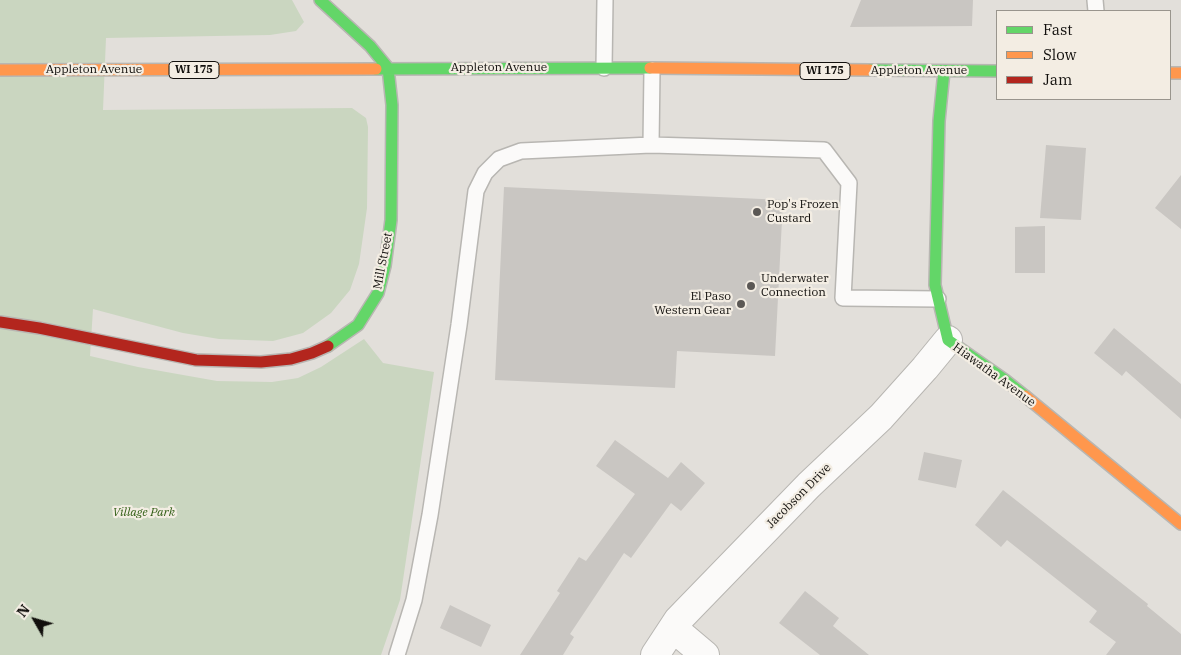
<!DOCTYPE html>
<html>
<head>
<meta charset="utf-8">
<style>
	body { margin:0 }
	#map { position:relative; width:1181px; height:655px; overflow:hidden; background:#e2dfda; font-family:"IBM Plex Serif",serif }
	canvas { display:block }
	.legend { position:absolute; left:996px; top:10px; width:175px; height:90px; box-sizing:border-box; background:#f3ede3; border:1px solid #99958d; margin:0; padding:6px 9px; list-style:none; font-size:15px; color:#12100d }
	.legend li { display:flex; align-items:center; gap:10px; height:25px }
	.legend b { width:25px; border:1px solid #99958d }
	.north { position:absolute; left:10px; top:595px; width:50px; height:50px; -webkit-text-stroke:4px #f3ede3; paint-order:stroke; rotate:308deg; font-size:14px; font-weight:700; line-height:20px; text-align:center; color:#12100d }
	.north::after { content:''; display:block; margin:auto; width:18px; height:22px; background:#12100d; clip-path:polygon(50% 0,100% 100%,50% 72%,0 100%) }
</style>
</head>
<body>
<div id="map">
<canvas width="1181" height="655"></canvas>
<ul class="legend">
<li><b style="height:6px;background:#63d668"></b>Fast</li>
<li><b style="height:6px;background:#ff974d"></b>Slow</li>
<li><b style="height:6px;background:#b3261e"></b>Jam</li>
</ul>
<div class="north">N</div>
</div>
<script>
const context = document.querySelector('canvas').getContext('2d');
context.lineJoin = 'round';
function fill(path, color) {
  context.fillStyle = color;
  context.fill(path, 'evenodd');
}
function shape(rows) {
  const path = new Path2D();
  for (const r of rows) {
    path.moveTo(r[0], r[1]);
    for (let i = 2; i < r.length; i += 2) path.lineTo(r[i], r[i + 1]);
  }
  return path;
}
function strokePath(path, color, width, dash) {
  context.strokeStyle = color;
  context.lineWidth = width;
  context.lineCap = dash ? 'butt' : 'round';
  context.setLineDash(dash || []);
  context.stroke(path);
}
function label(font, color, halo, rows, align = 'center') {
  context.font = font + ' "IBM Plex Serif",serif';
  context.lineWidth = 4.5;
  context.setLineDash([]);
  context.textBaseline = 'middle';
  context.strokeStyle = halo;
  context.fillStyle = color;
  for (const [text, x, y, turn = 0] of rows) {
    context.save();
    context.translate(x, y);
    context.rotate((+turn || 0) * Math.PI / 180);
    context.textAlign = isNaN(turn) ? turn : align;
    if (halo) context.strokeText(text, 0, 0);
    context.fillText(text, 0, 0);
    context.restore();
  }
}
const green = shape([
	[0,0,292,0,304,22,296,31,270,35,106,38,103,110,352,108,366,118,368,127,367,208,359,264,350,290,331,313,303,333,273,341,219,339,183,333,93,309,90,356,138,367,217,381,272,382,298,378,321,367,364,339,383,363,434,372,400,600,381,655,0,655]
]);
const building = shape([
	[861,0,973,0,972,26,850,27],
	[1046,145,1086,148,1081,220,1040,218],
	[1181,175,1181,229,1155,208],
	[504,187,783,200,775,356,677,351,675,388,495,380],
	[1045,226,1045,273,1015,273,1015,227],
	[1114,328,1181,384,1181,419,1126,371,1122,376,1094,353],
	[615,440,668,478,681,462,705,483,681,511,671,503,631,558,624,553,570,634,574,637,563,655,520,655,560,593,557,591,579,557,586,561,635,494,596,466],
	[924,452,962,460,956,488,918,480],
	[1003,490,1148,604,1147,606,1181,634,1181,655,1106,655,1116,642,1089,622,1097,611,1007,540,1001,547,975,525],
	[805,591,839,618,833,626,869,655,820,655,779,623],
	[450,605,491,625,481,647,440,628]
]);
const lane = shape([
	[1095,0,1096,11],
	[604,68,605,0],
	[651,145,824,150,849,183,843,298,938,299],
	[397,655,414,600,430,515,459,325,476,191,485,173,499,159,521,151,651,145,652,70]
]);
const street = shape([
	[673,628,705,655],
	[655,655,678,620,809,485,881,417,925,368,948,340]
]);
const fast = shape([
	[320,0,370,46,388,68,392,105,391,220,385,266,378,293,358,325,328,346],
	[376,69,650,68],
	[870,70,997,71],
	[944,71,939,121,935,285,948,340,1005,380,1025,396]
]);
const slow = shape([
	[650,68,870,70],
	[0,70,376,69],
	[1170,73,1181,73],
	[1025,396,1181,524]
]);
const jam = shape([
	[0,322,39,328,196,360,261,362,291,359,312,353,328,346]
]);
const markers = [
	[757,212,5,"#5b5855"],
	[751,286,5,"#5b5855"],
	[741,304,5,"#5b5855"]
];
const shields = [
	[194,70,50],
	[825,71,50]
];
const shieldNames = [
	["WI 175",194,70],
	["WI 175",825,71]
];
const streetNames = [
	["Appleton Avenue",499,68],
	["Appleton Avenue",94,70],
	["Appleton Avenue",919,71],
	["Mill Street",383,261,-79],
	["Hiawatha Avenue",994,375,36],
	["Jacobson Drive",799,496,-45]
];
const poiNames = [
	["Pop's Frozen",767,205],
	["Custard",767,219],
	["Underwater",761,279],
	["Connection",761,293],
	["El Paso",731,297,"right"],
	["Western Gear",731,311,"right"]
];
const parkNames = [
	["Village Park",144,513]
];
fill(green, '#cad6c0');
fill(building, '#c9c6c2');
strokePath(lane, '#b8b6b2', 18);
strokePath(street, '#b8b6b2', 30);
strokePath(fast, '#b8b6b2', 14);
strokePath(slow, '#b8b6b2', 14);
strokePath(jam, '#b8b6b2', 14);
strokePath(lane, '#fbfaf9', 15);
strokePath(street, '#fbfaf9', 28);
strokePath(fast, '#63d668', 11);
strokePath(slow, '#ff974d', 11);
strokePath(jam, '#b3261e', 11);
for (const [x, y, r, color] of markers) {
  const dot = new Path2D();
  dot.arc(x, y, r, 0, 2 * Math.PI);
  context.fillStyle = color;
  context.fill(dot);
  strokePath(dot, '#f3ede3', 2);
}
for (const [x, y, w] of shields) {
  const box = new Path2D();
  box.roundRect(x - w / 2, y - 8.5, w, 17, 4);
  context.fillStyle = '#f3ede3';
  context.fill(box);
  strokePath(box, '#12100d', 1);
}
label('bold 11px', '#12100d', null, shieldNames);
label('12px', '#12100d', '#f3ede3', streetNames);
label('12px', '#12100d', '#f3ede3', poiNames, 'left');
label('italic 12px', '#315e15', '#f3ede3', parkNames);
</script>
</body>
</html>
